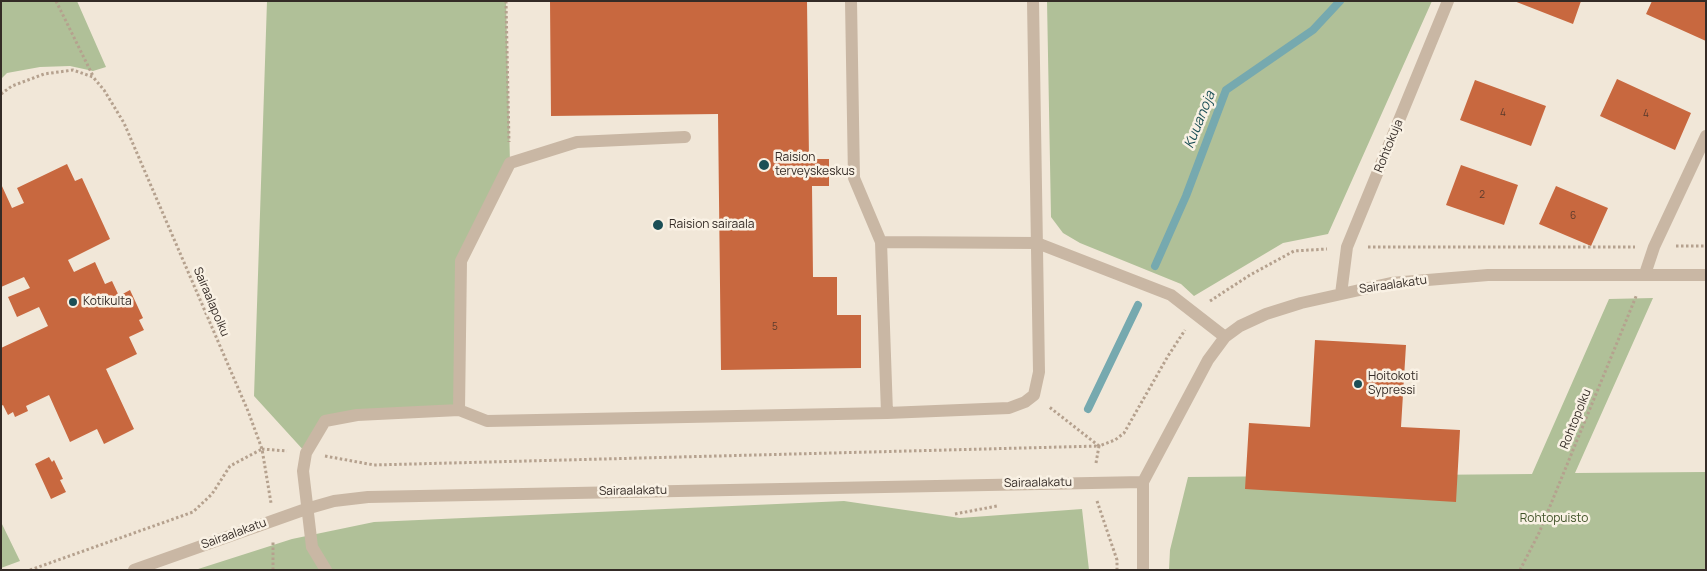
<!DOCTYPE html>
<html>
<head>
<meta charset="utf-8">
<style>
	body { margin:0 }
	#map { position:relative; width:1707px; height:571px; overflow:hidden; background:#f1e7d8; font-family:Manrope,sans-serif }
	canvas { display:block }
	.frame { position:absolute; inset:0; border:2px solid #342b26; pointer-events:none }
</style>
</head>
<body>
<div id="map">
<canvas width="1707" height="571"></canvas>
<div class="frame"></div>
</div>
<script>
const context = document.querySelector('canvas').getContext('2d');
context.lineJoin = 'round';
function fill(path, color) {
  context.fillStyle = color;
  context.fill(path, 'evenodd');
}
function shape(rows) {
  const path = new Path2D();
  for (const r of rows) {
    path.moveTo(r[0], r[1]);
    for (let i = 2; i < r.length; i += 2) path.lineTo(r[i], r[i + 1]);
  }
  return path;
}
function strokePath(path, color, width, dash) {
  context.strokeStyle = color;
  context.lineWidth = width;
  context.lineCap = dash ? 'butt' : 'round';
  context.setLineDash(dash || []);
  context.stroke(path);
}
function label(font, color, halo, rows, align = 'center') {
  context.font = font + ' Manrope,sans-serif';
  context.lineWidth = 5;
  context.setLineDash([]);
  context.textBaseline = 'middle';
  context.strokeStyle = halo;
  context.fillStyle = color;
  for (const [text, x, y, turn = 0] of rows) {
    context.save();
    context.translate(x, y);
    context.rotate((+turn || 0) * Math.PI / 180);
    context.textAlign = isNaN(turn) ? turn : align;
    if (halo) context.strokeText(text, 0, 0);
    context.fillText(text, 0, 0);
    context.restore();
  }
}
const green = shape([
	[1,1,77,1,106,67,93,71,70,66,40,67,7,73,1,79],
	[267,1,506,1,510,163,461,261,459,410,325,421,306,453,254,396],
	[1047,1,1432,1,1328,234,1283,243,1194,296,1181,284,1080,243,1063,233,1051,217],
	[1653,298,1575,473,1706,472,1706,570,1169,570,1170,550,1188,477,1532,474,1609,299],
	[844,501,960,518,1082,509,1089,570,195,570,292,539,374,522],
	[1,522,20,561,1,568]
]);
const stream = shape([
	[1155,266,1186,196,1226,90,1313,30,1340,1],
	[1088,409,1138,305]
]);
const building = shape([
	[550,1,807,1,809,159,829,159,829,186,812,186,813,277,837,277,837,315,861,315,861,368,721,370,718,114,551,116],
	[1514,1,1581,1,1573,24],
	[1652,1,1706,1,1706,41,1646,14],
	[1617,79,1691,113,1675,150,1600,116],
	[1475,80,1546,106,1531,146,1460,120],
	[67,164,75,181,82,178,110,239,68,260,74,272,95,262,105,284,112,281,119,296,130,290,143,318,139,320,144,330,129,337,137,354,106,369,134,429,104,444,97,429,70,442,49,395,26,406,28,411,15,417,13,412,8,415,3,405,1,406,1,348,48,326,39,307,17,317,8,297,30,288,24,277,1,287,1,184,12,208,24,203,17,188],
	[1461,165,1518,185,1504,225,1446,205],
	[1556,186,1608,208,1591,246,1539,224],
	[1315,340,1406,345,1401,427,1460,430,1456,502,1245,489,1249,423,1310,427],
	[49,457,52,462,54,460,63,479,60,480,66,492,51,499,35,464]
]);
const path = shape([
	[56,1,93,76],
	[506,1,509,142],
	[1,94,12,86,44,74,73,70,93,77,104,90,124,123,248,411,262,449,271,503],
	[1676,246,1706,246],
	[1368,247,1635,247],
	[1210,301,1250,275,1294,251,1327,249],
	[262,449,287,451],
	[325,456,374,465,1099,446,1048,406],
	[1096,463,1099,446,1115,440,1124,433,1168,356,1185,330],
	[1097,501,1117,560,1117,570],
	[955,514,997,506],
	[30,570,193,512,212,494,230,466,262,449],
	[273,570,273,541],
	[1520,570,1539,533,1637,294]
]);
const minor = shape([
	[851,1,854,178,881,242,887,413],
	[881,242,1037,243,1171,295,1225,337],
	[1645,274,1654,247,1706,136],
	[1341,294,1347,247,1448,1],
	[459,410,461,261,510,163,577,142,685,137],
	[134,570,306,509,334,501,368,497,1143,482],
	[326,570,312,547,303,471,306,453,325,421,357,415,459,410,487,421,887,413,1009,408,1025,402,1034,395,1039,372,1033,1],
	[1143,570,1143,482,1208,360,1225,337,1240,326,1266,314,1301,303,1391,283,1488,275,1706,275]
]);
const markers = [
	[764,165,6,"#1b4f56"],
	[658,225,6,"#1b4f56"],
	[73,302,5,"#1b4f56"],
	[1358,384,5,"#1b4f56"]
];
const numberNames = [
	["4",1503,113],
	["4",1646,114],
	["2",1482,195],
	["6",1573,216],
	["5",775,327]
];
const streetNames = [
	["Rohtokuja",1389,146,-68],
	["Sairaalakatu",1393,285,-8],
	["Sairaalapolku",211,302,67],
	["Rohtopolku",1576,419,-68],
	["Sairaalakatu",1038,483,-1],
	["Sairaalakatu",633,491,-1],
	["Sairaalakatu",234,534,-20]
];
const poiNames = [
	["Raision",775,158],
	["terveyskeskus",775,172],
	["Raision sairaala",669,225],
	["Kotikulta",83,302],
	["Hoitokoti",1368,377],
	["Sypressi",1368,391]
];
const parkNames = [
	["Rohtopuisto",1554,519]
];
const waterNames = [
	["Kuuanoja",1200,120,-68]
];
fill(green, '#b0c098');
strokePath(stream, '#76a9af', 8);
fill(building, '#c8683f');
strokePath(path, '#b5a18e', 3, [2.5, 2.5]);
strokePath(minor, '#c9b7a4', 12);
for (const [x, y, r, color] of markers) {
  const dot = new Path2D();
  dot.arc(x, y, r, 0, 2 * Math.PI);
  context.fillStyle = color;
  context.fill(dot);
  strokePath(dot, '#f9f1e4', 2);
}
label('10px', '#593a2c', null, numberNames);
label('12px', '#342b26', '#f9f1e4', streetNames);
label('12px', '#342b26', '#f9f1e4', poiNames, 'left');
label('12px', '#415329', '#f9f1e4', parkNames);
label('italic 14px', '#1b4f56', '#f9f1e4', waterNames);
</script>
</body>
</html>
